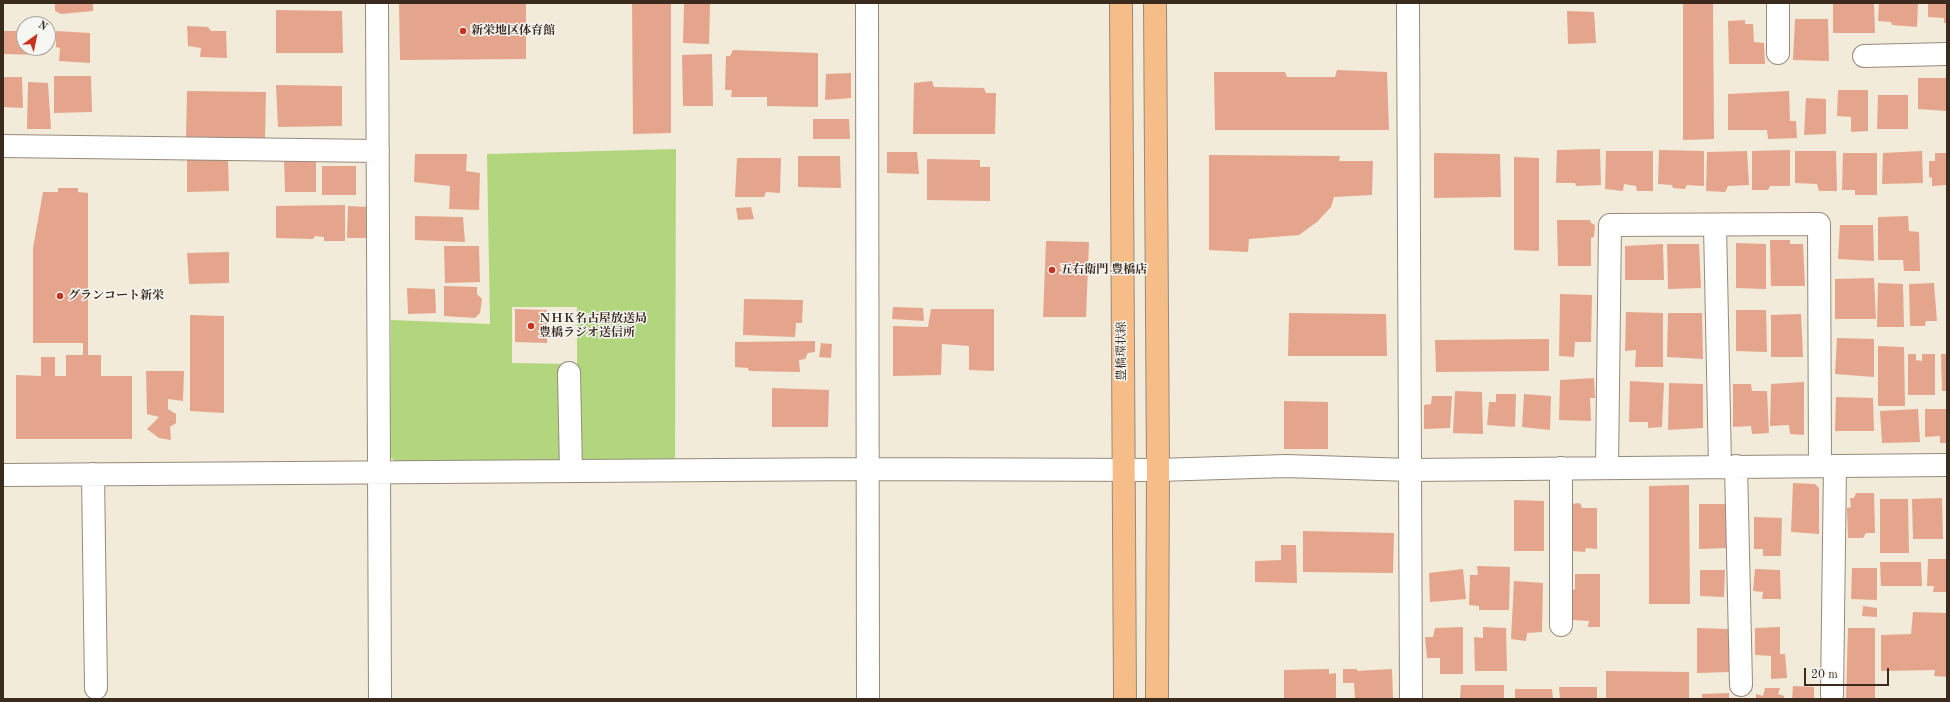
<!DOCTYPE html>
<html>
<head>
<meta charset="utf-8">
<style>
	body { margin:0 }
	#map { position:relative; width:1950px; height:702px; overflow:hidden; background:#f3ebd9; font-family:"Old Standard TT",serif }
	canvas { display:block }
	.frame { position:absolute; inset:0; border:4px solid #3b2a1e; pointer-events:none }
	.north { position:absolute; left:16px; top:16px; width:40px; height:40px; box-sizing:border-box; background:#f6f6f2; border:1px solid #aba49d; border-radius:50%; rotate:33deg; font-size:11px; font-weight:700; line-height:16px; text-align:center; color:#3b2a1e }
	.north::after { content:''; display:block; margin:auto; width:14px; height:18px; background:#c8321e; clip-path:polygon(50% 0,100% 100%,50% 72%,0 100%) }
	.scale { position:absolute; left:1804px; top:668px; width:85px; height:18px; box-sizing:border-box; border:2px solid #3b2a1e; border-top:0; padding-left:5px; font-size:12px; line-height:14px; white-space:nowrap; color:#3b2a1e; -webkit-text-stroke:3px #f6f6f2; paint-order:stroke }
</style>
</head>
<body>
<div id="map">
<canvas width="1950" height="702"></canvas>
<div class="frame"></div>
<div class="north">N</div>
<div class="scale">20 m</div>
</div>
<script>
const context = document.querySelector('canvas').getContext('2d');
context.lineJoin = 'round';
function fill(path, color) {
  context.fillStyle = color;
  context.fill(path, 'evenodd');
}
function shape(rows) {
  const path = new Path2D();
  for (const r of rows) {
    path.moveTo(r[0], r[1]);
    for (let i = 2; i < r.length; i += 2) path.lineTo(r[i], r[i + 1]);
  }
  return path;
}
function strokePath(path, color, width, dash) {
  context.strokeStyle = color;
  context.lineWidth = width;
  context.lineCap = dash ? 'butt' : 'round';
  context.setLineDash(dash || []);
  context.stroke(path);
}
function label(font, color, halo, rows, align = 'center') {
  context.font = font + ' "Old Standard TT","Noto Serif JP",serif';
  context.lineWidth = 3;
  context.setLineDash([]);
  context.textBaseline = 'middle';
  context.strokeStyle = halo;
  context.fillStyle = color;
  for (const [text, x, y, turn = 0] of rows) {
    context.save();
    context.translate(x, y);
    context.rotate((+turn || 0) * Math.PI / 180);
    context.textAlign = isNaN(turn) ? turn : align;
    if (halo) context.strokeText(text, 0, 0);
    context.fillText(text, 0, 0);
    context.restore();
  }
}
const green = shape([
	[676,149,675,462,399,464,390,457,391,320,490,324,487,154],
	[512,307,577,307,577,364,512,363]
]);
const building = shape([
	[55,3,93,3,93,11,61,14,55,11],
	[399,3,526,3,526,59,400,60],
	[632,3,671,3,671,133,633,134],
	[684,3,710,4,709,44,683,43],
	[1683,3,1713,3,1714,139,1683,140],
	[1833,3,1874,3,1875,33,1833,33],
	[1879,3,1918,3,1917,27,1892,25,1891,22,1878,21],
	[1928,3,1947,3,1947,23,1944,23,1944,18,1928,17],
	[276,10,342,11,343,53,276,53],
	[1567,11,1594,12,1596,43,1568,44],
	[1795,19,1828,19,1829,61,1793,60],
	[1745,20,1745,24,1753,24,1754,42,1764,43,1765,64,1729,64,1728,21],
	[187,26,208,27,211,31,226,31,227,58,200,57,201,48,188,46],
	[3,31,24,31,24,48,43,48,44,55,3,54],
	[56,31,90,33,90,63,59,61,60,48,56,47],
	[733,50,818,53,818,107,767,106,767,97,731,97,732,90,725,90,726,56,730,56],
	[712,54,713,106,683,106,682,55],
	[1337,70,1387,72,1389,130,1215,130,1214,72,1285,72,1287,77,1335,77],
	[851,73,851,98,825,100,826,74],
	[54,76,91,76,92,112,54,113],
	[3,77,22,77,23,108,3,107],
	[1918,78,1947,78,1947,111,1918,109],
	[932,81,934,87,984,88,986,93,996,93,995,134,913,134,914,83],
	[28,82,48,83,51,129,27,129],
	[276,85,342,86,342,126,278,127],
	[1838,90,1868,90,1868,131,1851,132,1851,117,1837,116],
	[187,91,266,92,265,138,186,137],
	[1789,91,1790,121,1796,121,1797,138,1768,139,1767,130,1728,130,1728,94],
	[1878,95,1908,95,1908,129,1877,129],
	[1806,98,1826,99,1826,134,1804,135],
	[813,119,849,119,850,139,813,139],
	[1600,149,1601,185,1576,186,1575,183,1556,183,1557,150],
	[1659,150,1704,151,1704,186,1687,185,1685,189,1673,188,1672,185,1658,184],
	[1790,150,1790,186,1770,186,1768,190,1752,190,1752,151],
	[1606,151,1653,151,1653,191,1637,191,1636,186,1624,184,1623,191,1605,189],
	[1747,151,1749,185,1728,186,1725,192,1706,191,1707,152],
	[1795,151,1836,151,1837,191,1819,191,1817,184,1795,183],
	[1922,151,1923,183,1882,184,1883,153],
	[887,152,917,152,919,174,887,173],
	[1434,153,1500,154,1501,197,1434,198],
	[1843,153,1877,153,1877,195,1855,195,1855,190,1842,190],
	[1935,153,1947,153,1947,185,1932,186,1932,178,1929,177,1929,161,1935,161],
	[415,154,467,154,466,171,480,173,479,210,449,209,450,186,414,182],
	[1209,155,1340,156,1339,161,1373,161,1372,195,1334,197,1331,207,1317,222,1299,235,1249,239,1248,252,1209,250],
	[798,156,840,156,841,188,798,187],
	[284,157,316,157,316,192,285,192],
	[1514,157,1539,158,1539,251,1514,250],
	[737,158,781,158,780,193,766,192,764,197,735,197],
	[927,159,980,160,980,167,990,167,990,201,927,200],
	[187,160,228,160,229,191,187,192],
	[322,166,356,166,356,195,322,195],
	[58,188,78,188,78,192,88,193,88,355,101,355,101,376,132,376,132,439,16,439,16,375,41,376,41,357,55,357,55,376,66,376,66,355,83,355,83,343,33,343,33,248,43,192,58,192],
	[345,205,345,241,324,241,324,237,315,236,313,239,276,238,276,206],
	[348,206,367,207,367,238,347,238],
	[751,207,754,219,738,220,736,208],
	[415,216,463,217,465,242,415,240],
	[1908,216,1909,231,1919,232,1920,271,1904,271,1903,260,1878,260,1878,217],
	[1557,220,1590,220,1591,223,1595,225,1594,237,1591,238,1591,266,1558,266],
	[1840,225,1873,225,1874,261,1838,259],
	[1770,240,1790,240,1790,244,1803,244,1805,286,1771,286],
	[1046,241,1089,242,1086,317,1043,317],
	[1736,243,1766,244,1766,289,1736,288],
	[1663,244,1664,280,1625,280,1625,246],
	[1667,244,1699,244,1701,288,1668,289],
	[444,246,479,246,480,282,445,283],
	[229,252,229,283,189,284,187,253],
	[1874,278,1876,319,1835,319,1835,279],
	[1878,283,1903,284,1904,327,1877,327],
	[1934,283,1937,321,1926,321,1925,326,1910,326,1909,284],
	[444,286,477,287,477,294,482,299,480,313,475,318,444,316],
	[407,288,435,289,436,313,408,314],
	[1560,294,1592,295,1591,342,1575,342,1574,357,1559,356],
	[744,299,803,300,802,323,796,323,795,337,743,335],
	[893,307,923,308,924,321,892,319],
	[515,309,547,310,547,343,515,342],
	[931,309,994,309,994,371,969,370,969,346,942,344,941,375,893,376,893,326,928,327],
	[1736,310,1766,310,1767,352,1736,351],
	[1626,312,1663,313,1663,367,1635,367,1636,350,1625,351],
	[1289,313,1386,314,1387,356,1288,356],
	[1668,313,1702,313,1703,359,1667,357],
	[1801,314,1803,357,1771,357,1771,315],
	[190,315,224,316,224,413,190,411],
	[1837,338,1874,339,1874,377,1835,374],
	[1549,339,1549,371,1436,372,1435,340],
	[815,341,815,352,808,353,805,359,799,360,800,372,749,371,748,368,735,367,735,342],
	[821,343,832,344,831,358,819,357],
	[1878,346,1904,347,1905,406,1878,406],
	[1908,354,1916,354,1916,360,1922,361,1922,354,1935,354,1935,395,1908,395],
	[1941,354,1947,354,1947,391,1942,391],
	[146,371,184,371,183,401,168,399,168,409,176,414,176,423,170,427,171,440,159,438,147,429,159,417,147,414],
	[1594,378,1595,398,1590,398,1591,421,1559,420,1560,380],
	[1630,381,1664,383,1662,427,1648,428,1648,422,1629,422],
	[1804,382,1804,435,1790,434,1789,425,1770,426,1771,384],
	[1669,383,1703,384,1703,428,1668,430],
	[1733,384,1751,384,1752,391,1767,391,1769,433,1752,434,1751,426,1733,427],
	[772,388,829,390,828,427,772,427],
	[1455,391,1482,392,1483,434,1453,433],
	[1496,394,1516,394,1515,427,1487,425,1489,402,1496,402],
	[1524,394,1551,396,1550,430,1522,427],
	[1432,396,1452,396,1450,428,1424,429,1424,405,1431,404],
	[1836,397,1873,398,1874,431,1835,431],
	[1284,401,1328,402,1328,449,1284,449],
	[1918,409,1920,442,1882,443,1880,411],
	[1925,409,1947,409,1947,443,1940,443,1940,436,1925,437],
	[1793,483,1815,484,1819,488,1819,534,1791,532],
	[1689,485,1690,604,1649,604,1649,486],
	[1856,493,1874,493,1875,533,1866,533,1863,538,1848,538,1847,508,1851,507,1850,498,1854,498],
	[1942,498,1943,539,1913,539,1912,499],
	[1880,499,1908,499,1909,553,1880,553],
	[1514,500,1544,501,1544,551,1514,551],
	[1580,503,1582,508,1597,508,1597,549,1586,548,1585,552,1572,551,1572,504],
	[1699,504,1726,504,1727,548,1699,549],
	[1754,517,1782,518,1781,556,1763,556,1763,549,1754,549],
	[1303,531,1394,533,1393,573,1303,572],
	[1281,545,1296,545,1297,583,1255,582,1255,561,1281,560],
	[1928,559,1947,559,1947,592,1933,592,1934,586,1927,586],
	[1880,562,1921,562,1922,586,1881,586],
	[1477,566,1510,567,1509,610,1479,610,1479,606,1469,605,1470,575,1478,575],
	[1852,568,1877,568,1877,600,1851,599],
	[1463,569,1466,599,1430,602,1429,573],
	[1755,569,1780,570,1781,599,1762,599,1763,592,1753,591],
	[1700,570,1725,570,1724,597,1700,596],
	[1575,574,1600,574,1600,627,1588,627,1589,621,1573,620,1572,591,1575,589],
	[1514,581,1543,583,1542,632,1527,633,1526,641,1511,639],
	[1863,606,1877,608,1877,617,1862,616],
	[1913,612,1947,613,1947,677,1934,676,1935,670,1881,671,1881,635,1911,634],
	[1463,627,1463,674,1440,674,1440,658,1427,658,1425,637,1433,637,1435,628],
	[1483,627,1506,628,1507,671,1475,671,1474,637,1483,638],
	[1780,627,1780,654,1785,654,1787,678,1771,679,1771,656,1755,655,1755,628],
	[1697,628,1729,629,1729,672,1697,673],
	[1848,628,1875,628,1875,698,1846,699],
	[1329,669,1329,674,1336,673,1336,699,1284,699,1284,670],
	[1343,669,1357,669,1357,671,1392,669,1393,699,1355,699,1354,683,1343,683],
	[1606,671,1689,672,1689,699,1606,699],
	[1461,685,1504,685,1504,699,1460,699],
	[1793,686,1814,687,1814,699,1792,699],
	[1559,687,1597,687,1597,699,1560,699],
	[1765,688,1780,688,1778,694,1784,696,1784,699,1756,699,1756,694,1763,696],
	[1515,689,1552,689,1553,699,1515,699],
	[1729,693,1729,699,1702,699,1702,694]
]);
const minor = shape([
	[377,3,380,699],
	[867,3,868,699],
	[1408,3,1411,699],
	[1778,3,1778,53],
	[1864,56,1947,54],
	[3,146,378,151],
	[1715,225,1720,466],
	[569,373,571,471],
	[1736,466,1741,685],
	[1607,467,1610,225,1819,224,1820,465],
	[1561,468,1561,625],
	[93,474,96,688],
	[3,475,867,469,1158,470,1286,466,1410,470,1947,465],
	[1832,695,1835,466]
]);
const major = shape([
	[1121,3,1125,699],
	[1155,3,1158,470,1157,699]
]);
const markers = [
	[463,31,4,"#c8321e"],
	[1052,270,4,"#c8321e"],
	[60,296,4,"#c8321e"],
	[531,326,4,"#c8321e"]
];
const poiNames = [
	["新栄地区体育館",471,31],
	["五右衛門 豊橋店",1060,270],
	["グランコート新栄",68,296],
	["ＮＨＫ名古屋放送局",539,319],
	["豊橋ラジオ送信所",539,333]
];
const streetNames = [
	["豊橋環状線",1122,351,-90]
];
fill(green, '#b2d67e');
fill(building, '#e5a58c');
strokePath(minor, '#978a7c', 24);
strokePath(major, '#978a7c', 24);
strokePath(minor, '#fff', 22);
strokePath(major, '#f7bd88', 22);
for (const [x, y, r, color] of markers) {
  const dot = new Path2D();
  dot.arc(x, y, r, 0, 2 * Math.PI);
  context.fillStyle = color;
  context.fill(dot);
  strokePath(dot, '#f6f6f2', 1.5);
}
label('bold 12px', '#3b2a1e', '#f6f6f2', poiNames, 'left');
label('12px', '#3b2a1e', '#f6f6f2', streetNames);
</script>
</body>
</html>
